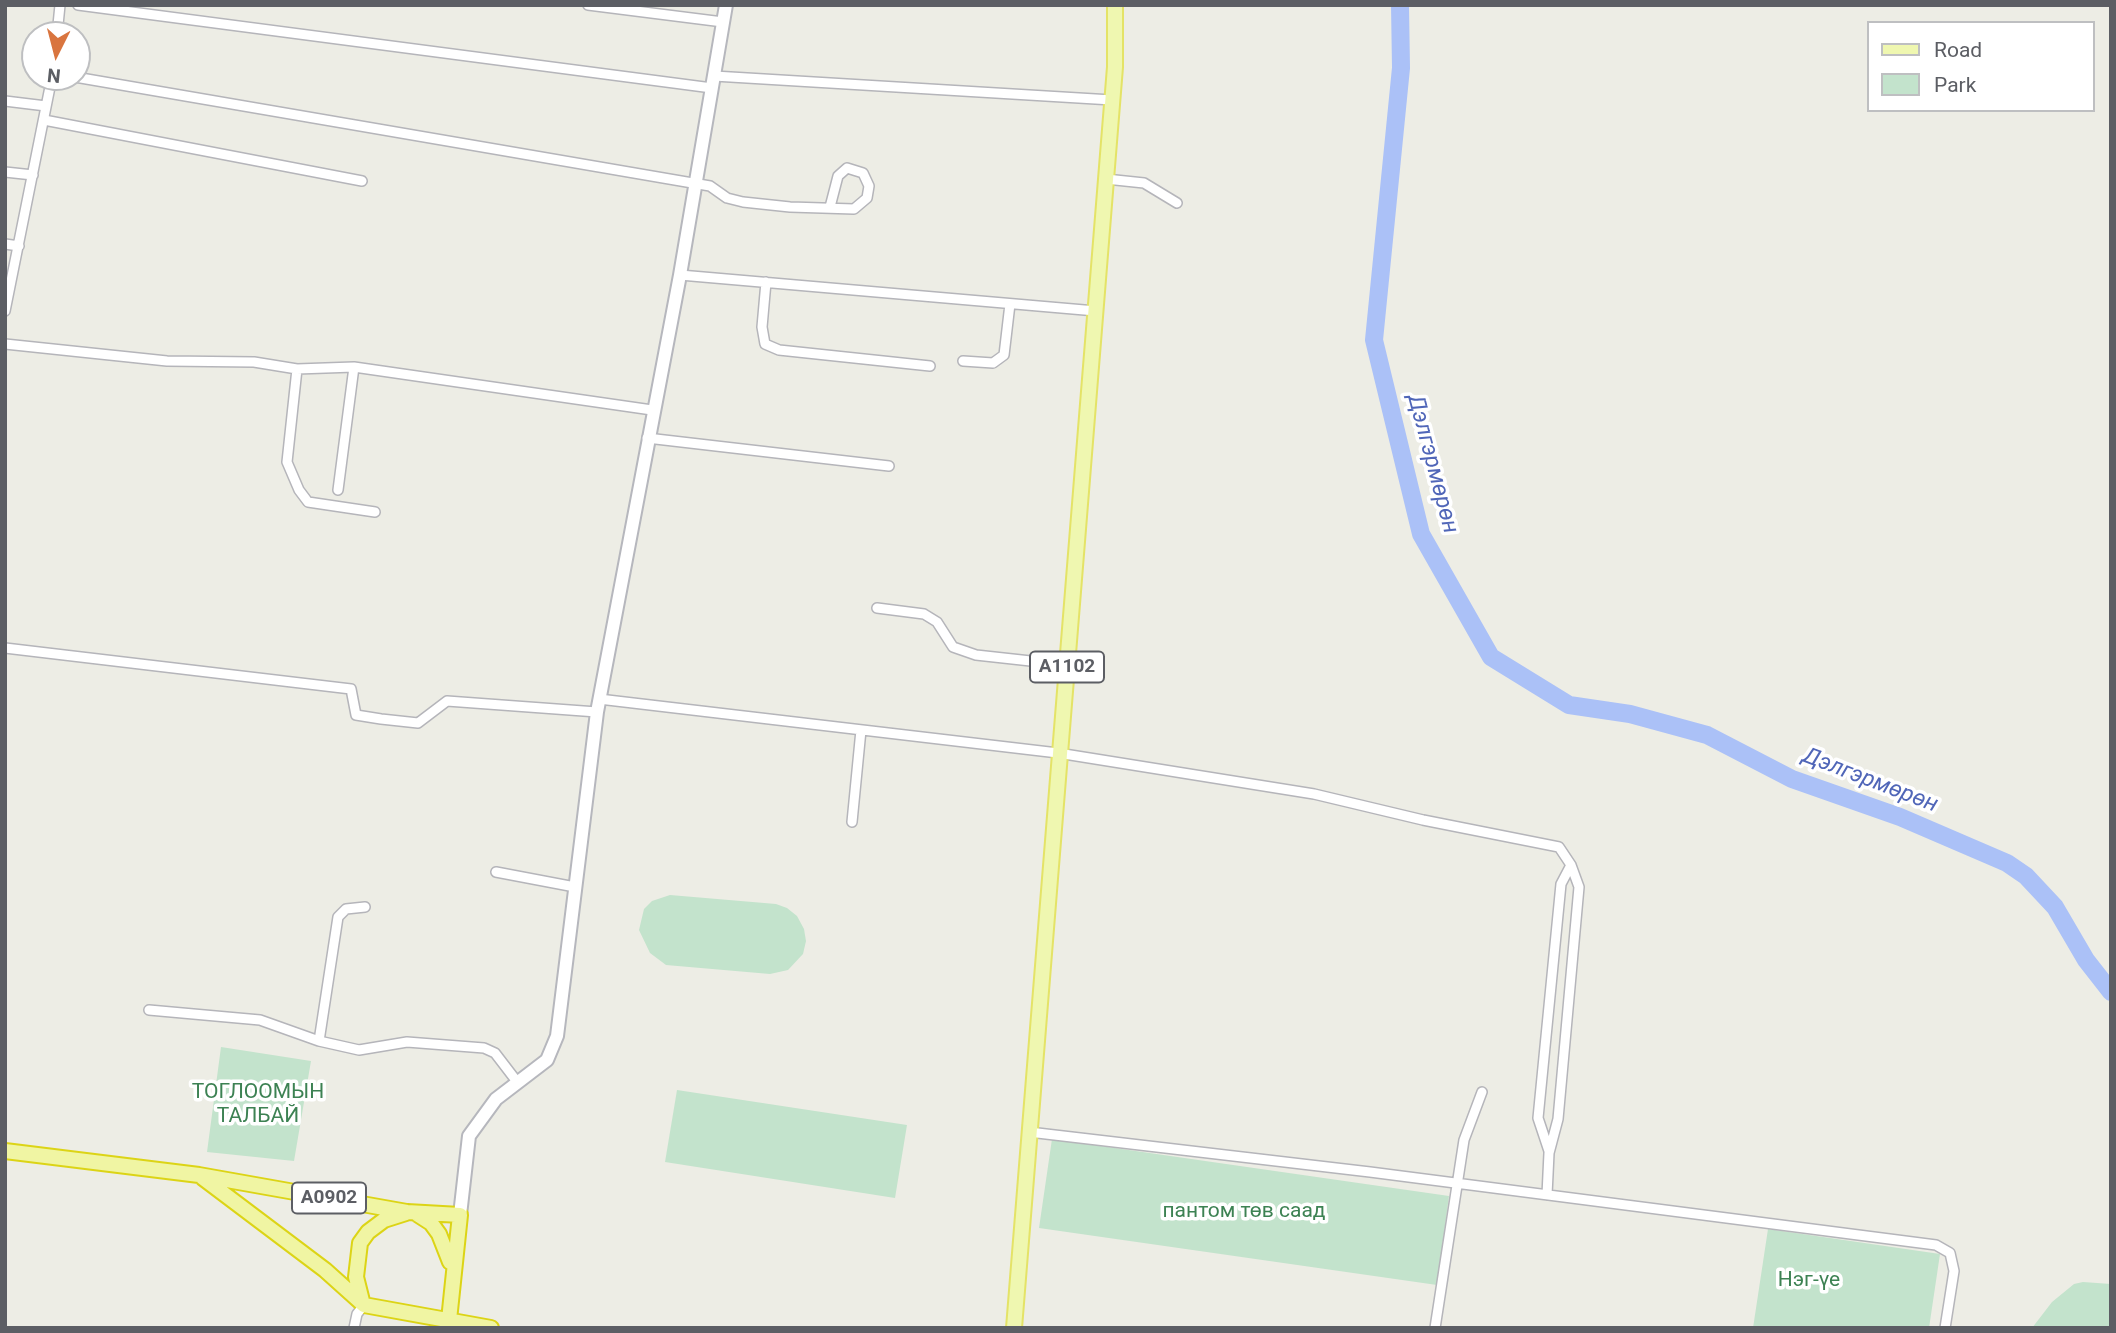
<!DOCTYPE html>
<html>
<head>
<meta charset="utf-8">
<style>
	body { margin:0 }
	#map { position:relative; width:2116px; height:1333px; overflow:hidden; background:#edede5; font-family:Roboto,sans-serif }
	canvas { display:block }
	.frame { position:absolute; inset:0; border:7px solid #5c5e64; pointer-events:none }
	.legend { position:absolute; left:1867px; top:21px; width:228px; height:91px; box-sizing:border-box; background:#fff; border:2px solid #bebfc1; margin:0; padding:9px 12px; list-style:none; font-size:21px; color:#5c5e64 }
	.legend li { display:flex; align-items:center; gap:14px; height:35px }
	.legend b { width:35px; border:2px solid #bebfc1 }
	.north { position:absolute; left:21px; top:21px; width:70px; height:70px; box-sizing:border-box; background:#fff; border:2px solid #bebfc1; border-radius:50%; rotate:186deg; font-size:19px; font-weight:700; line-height:28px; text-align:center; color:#5c5e64 }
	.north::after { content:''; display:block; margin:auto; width:24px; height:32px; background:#d9753f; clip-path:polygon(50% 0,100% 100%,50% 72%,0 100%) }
</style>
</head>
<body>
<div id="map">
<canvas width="2116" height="1333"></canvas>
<div class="frame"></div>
<ul class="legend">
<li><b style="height:9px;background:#eff7b0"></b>Road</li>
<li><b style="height:19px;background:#c3e3cc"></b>Park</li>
</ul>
<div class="north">N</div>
</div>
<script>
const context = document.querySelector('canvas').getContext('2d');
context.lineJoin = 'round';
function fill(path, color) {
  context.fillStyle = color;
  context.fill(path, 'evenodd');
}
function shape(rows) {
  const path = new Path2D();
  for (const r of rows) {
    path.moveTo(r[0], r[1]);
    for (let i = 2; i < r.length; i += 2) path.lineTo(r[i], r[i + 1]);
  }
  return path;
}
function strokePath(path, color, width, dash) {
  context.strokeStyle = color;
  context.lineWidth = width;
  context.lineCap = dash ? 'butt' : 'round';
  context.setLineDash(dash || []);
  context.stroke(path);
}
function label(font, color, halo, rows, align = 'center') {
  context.font = font + ' Roboto,sans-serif';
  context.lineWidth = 7;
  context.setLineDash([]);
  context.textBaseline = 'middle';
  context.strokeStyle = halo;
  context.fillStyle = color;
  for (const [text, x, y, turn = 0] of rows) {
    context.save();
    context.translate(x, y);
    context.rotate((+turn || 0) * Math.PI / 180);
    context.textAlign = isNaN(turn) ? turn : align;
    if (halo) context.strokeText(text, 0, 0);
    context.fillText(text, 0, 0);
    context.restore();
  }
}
const green = shape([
	[670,895,776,904,787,908,797,916,804,929,806,941,803,954,788,970,770,974,666,965,650,953,639,930,644,909,652,901],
	[221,1047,311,1061,294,1161,207,1152],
	[677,1090,907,1125,895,1198,665,1162],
	[1052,1139,1449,1196,1437,1285,1039,1228],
	[1768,1229,1940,1254,1929,1328,1753,1328],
	[2083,1282,2111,1284,2111,1328,2032,1328,2052,1302,2074,1284]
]);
const river = shape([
	[1400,5,1401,68,1374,340,1421,534,1491,657,1569,705,1630,714,1707,735,1792,779,1900,817,2007,863,2026,876,2055,907,2086,960,2111,992]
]);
const minor = shape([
	[78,5,712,88],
	[588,5,723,22],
	[57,35,60,5],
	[714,76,1112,100],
	[75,77,710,186,727,198,743,202,790,207,854,209,867,198,869,186,863,173,847,168,838,176,830,207],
	[5,101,46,106],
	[44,120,362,181],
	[5,172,33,175],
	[1106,179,1144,183,1177,203],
	[5,244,19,246],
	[680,275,1096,311],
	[766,282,762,327,765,344,779,350,930,366],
	[5,311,52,77],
	[5,344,167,361,254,362,297,369,354,367,652,410],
	[963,361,993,363,1004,355,1010,304],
	[297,369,287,462,299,490,308,502,375,512],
	[647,438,889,466],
	[338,490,354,367],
	[877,608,924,614,937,622,953,647,976,655,1067,665],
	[5,648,351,689,356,715,381,719,418,723,447,701,597,712],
	[599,699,1058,753,1314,794,1423,820,1559,847,1571,865,1579,887,1558,1119,1549,1153,1547,1195],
	[852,822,861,730],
	[496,872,575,887],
	[149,1010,260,1020,319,1041,359,1050,407,1042,484,1048,495,1053,518,1083],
	[319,1041,338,917,346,909,365,907],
	[1029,1132,1370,1172,1936,1245,1950,1253,1954,1271,1945,1328],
	[1549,1151,1538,1118,1561,884,1571,865],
	[354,1328,357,1314,364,1305],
	[1435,1328,1464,1140,1482,1092]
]);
const secondary = shape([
	[460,1215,469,1136,496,1099,547,1060,557,1036,597,712,680,275,726,5]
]);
const primary = shape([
	[1014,1328,1115,67,1115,5]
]);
const trunk = shape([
	[5,1151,199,1175,407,1212,460,1215,449,1320],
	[203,1178,325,1270,364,1305,491,1328],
	[417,1214,431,1223,439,1234,450,1262],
	[362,1301,356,1277,360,1243,368,1232,384,1220,406,1213]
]);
const shields = [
	[1067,667,74],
	[329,1198,74]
];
const shieldNames = [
	["A1102",1067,667],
	["A0902",329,1198]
];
const parkNames = [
	["ТОГЛООМЫН",258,1093],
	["ТАЛБАЙ",258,1117],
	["пантом төв саад",1244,1212],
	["Нэг-үе",1809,1281]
];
const waterNames = [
	["Дэлгэрмөрөн",1432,464,75],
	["Дэлгэрмөрөн",1870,781,21]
];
fill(green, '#c3e3cc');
strokePath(river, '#abc1f7', 18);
strokePath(minor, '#b5b5ba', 12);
strokePath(secondary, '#b6b7bd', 16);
strokePath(primary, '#e4e367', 18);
strokePath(trunk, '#dcd416', 18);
strokePath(minor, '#fff', 9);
strokePath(secondary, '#fff', 12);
strokePath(primary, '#eff7b0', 14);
strokePath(trunk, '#f0f5a3', 14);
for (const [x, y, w] of shields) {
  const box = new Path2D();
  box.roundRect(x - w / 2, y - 15.5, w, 31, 5);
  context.fillStyle = '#fff';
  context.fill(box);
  strokePath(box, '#5c5e64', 2);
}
label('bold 19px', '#5c5e64', null, shieldNames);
label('21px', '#3d8253', '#fff', parkNames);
label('italic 23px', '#5066b8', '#fff', waterNames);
</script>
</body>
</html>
